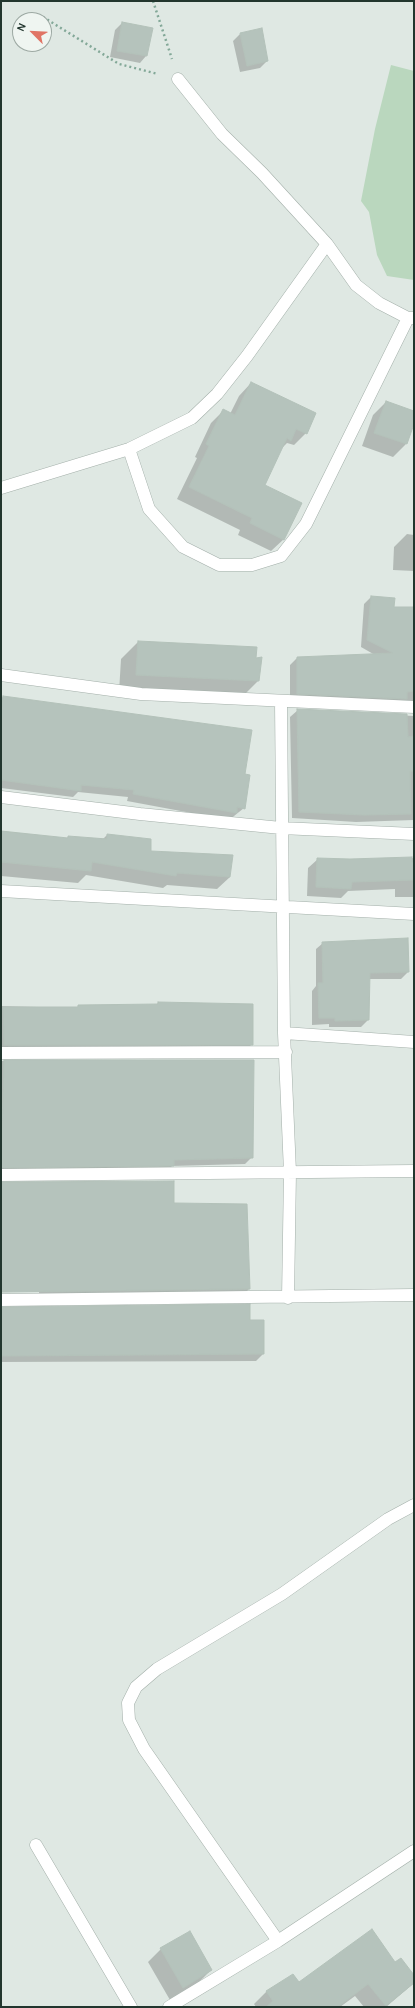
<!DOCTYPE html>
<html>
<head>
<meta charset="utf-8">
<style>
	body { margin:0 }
	#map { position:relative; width:415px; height:2008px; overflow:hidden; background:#dfe8e3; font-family:Karla,sans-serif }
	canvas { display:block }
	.frame { position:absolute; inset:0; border:2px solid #22362e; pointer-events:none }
	.north { position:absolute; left:12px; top:12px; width:40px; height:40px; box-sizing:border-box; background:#eff5f1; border:1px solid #9da9a3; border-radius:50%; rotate:294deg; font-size:11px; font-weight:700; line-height:16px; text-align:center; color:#22362e }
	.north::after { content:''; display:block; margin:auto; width:14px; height:18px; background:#e07465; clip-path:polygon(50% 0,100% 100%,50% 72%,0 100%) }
</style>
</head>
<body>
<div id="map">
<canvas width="415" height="2008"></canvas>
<div class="frame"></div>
<div class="north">N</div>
</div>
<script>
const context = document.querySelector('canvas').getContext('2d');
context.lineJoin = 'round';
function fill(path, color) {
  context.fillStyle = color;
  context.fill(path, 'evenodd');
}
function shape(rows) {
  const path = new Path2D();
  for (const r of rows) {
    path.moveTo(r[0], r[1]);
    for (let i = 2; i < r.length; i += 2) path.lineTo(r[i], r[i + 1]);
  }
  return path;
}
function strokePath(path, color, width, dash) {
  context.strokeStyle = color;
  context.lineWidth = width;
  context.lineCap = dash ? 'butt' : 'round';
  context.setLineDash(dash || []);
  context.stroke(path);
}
const green = shape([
	[391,65,414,71,414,280,387,276,377,255,369,212,361,201,375,129]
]);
const shadow = shape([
	[122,23,151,29,146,56,140,63,110,57,115,30],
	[240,34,267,61,260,68,240,72,233,41],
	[251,383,306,433,294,445,287,443,280,450,263,485,284,539,271,551,238,535,240,530,177,499,197,458,195,457,211,423,223,411,230,414,239,396],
	[386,402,414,412,414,421,406,444,393,457,362,446,373,415],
	[407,534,414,535,414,571,393,570,394,547],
	[371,597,393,608,414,608,414,713,413,710,290,701,290,665,297,658,375,655,361,647,364,604],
	[138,642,256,648,255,659,261,658,258,681,241,698,119,692,121,659],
	[1,697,34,702,244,775,244,808,229,820,127,801,128,797,78,792,73,797,1,788],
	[298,710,414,716,414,820,356,822,292,818,290,717],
	[1,831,66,839,68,837,103,839,107,835,150,852,230,877,217,889,167,885,163,888,86,875,78,883,1,876],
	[414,858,414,897,395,897,395,889,348,891,341,898,307,896,308,868,318,859,350,860],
	[323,943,408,972,401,979,369,979,368,1020,361,1027,329,1027,329,1024,312,1025,312,991,316,986,316,949],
	[158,1003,252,1044,245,1051,1,1052,1,1006,77,1008,78,1006,156,1005],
	[1,1061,253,1061,252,1157,245,1164,172,1166,166,1172,1,1174],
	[1,1183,173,1204,246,1205,249,1289,242,1296,39,1298,39,1288,1,1288],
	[249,1321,263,1354,256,1361,1,1362,1,1325],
	[189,1932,211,1970,198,1983,170,2000,148,1962,161,1949],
	[394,1964,414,1976,414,1983,386,2007,364,2007,355,1996,340,2007,256,2007,254,2004,267,1991]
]);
const building = shape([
	[122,22,153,28,147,56,117,51,122,22],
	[262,28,268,61,247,66,240,33,262,28],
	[251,382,316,413,307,434,296,429,291,441,287,438,265,485,302,503,284,540,250,523,252,518,189,487,209,446,206,444,223,409,235,415,251,382],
	[386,401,414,411,414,424,407,444,374,433,386,401],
	[371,596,395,598,394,607,414,607,414,691,407,692,407,699,297,694,297,657,393,653,367,640,371,596],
	[138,641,257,647,256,658,262,657,259,681,136,675,138,641],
	[3,696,252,730,245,774,250,775,245,809,237,807,237,813,133,794,134,790,81,785,81,791,1,780,1,711,3,696],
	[297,709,407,714,408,737,414,736,414,771,410,771,411,814,364,815,299,812,297,709],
	[1,831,68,838,68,836,107,839,107,834,151,839,151,851,233,855,230,877,177,873,176,876,92,862,91,871,1,862,1,831],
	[412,857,412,862,414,862,414,880,352,882,351,889,316,887,317,858,350,859,412,857],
	[408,938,409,972,370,973,369,1020,335,1021,335,1018,319,1018,318,983,323,983,322,942,408,938],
	[158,1002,253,1004,253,1045,4,1045,3,1007,78,1007,78,1005,158,1004,158,1002],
	[4,1060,254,1060,253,1158,174,1160,174,1166,1,1168,4,1060],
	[174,1181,174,1203,247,1204,250,1289,1,1292,1,1182,174,1181],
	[250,1304,250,1320,264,1320,264,1354,1,1356,1,1307,250,1304],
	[372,1929,395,1962,401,1958,414,1975,414,1983,386,2006,368,1984,338,2007,266,2007,273,2001,266,1991,293,1974,299,1982,372,1929],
	[190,1931,212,1970,183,1988,160,1948,190,1931]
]);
const path = shape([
	[153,1,172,59],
	[43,17,119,64,158,74]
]);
const minor = shape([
	[178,79,222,134,262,173,327,244,356,285,379,303,408,318,414,318],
	[129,449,149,509,183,547,219,565,252,565,281,556,306,524,408,318],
	[1,488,129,449,192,418,217,394,247,356,327,244],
	[1,675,141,694,414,707],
	[281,702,284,1033,290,1172,288,1298],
	[1,797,140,814,281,828,414,834],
	[1,891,414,914],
	[284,1033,414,1042],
	[1,1053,286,1052],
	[1,1175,414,1171],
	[1,1300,414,1295],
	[36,1845,131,2007],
	[278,1941,144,1749,129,1720,128,1703,136,1687,157,1669,282,1594,388,1519,414,1505],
	[169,2007,278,1941,414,1851]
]);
fill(green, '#bad7be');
fill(shadow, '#0003');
fill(building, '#b5c3bc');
strokePath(building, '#b3c1b9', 1);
strokePath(minor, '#a3afa9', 13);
strokePath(path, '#83a898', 2.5, [2, 3]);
strokePath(minor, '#fff', 12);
</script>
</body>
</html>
